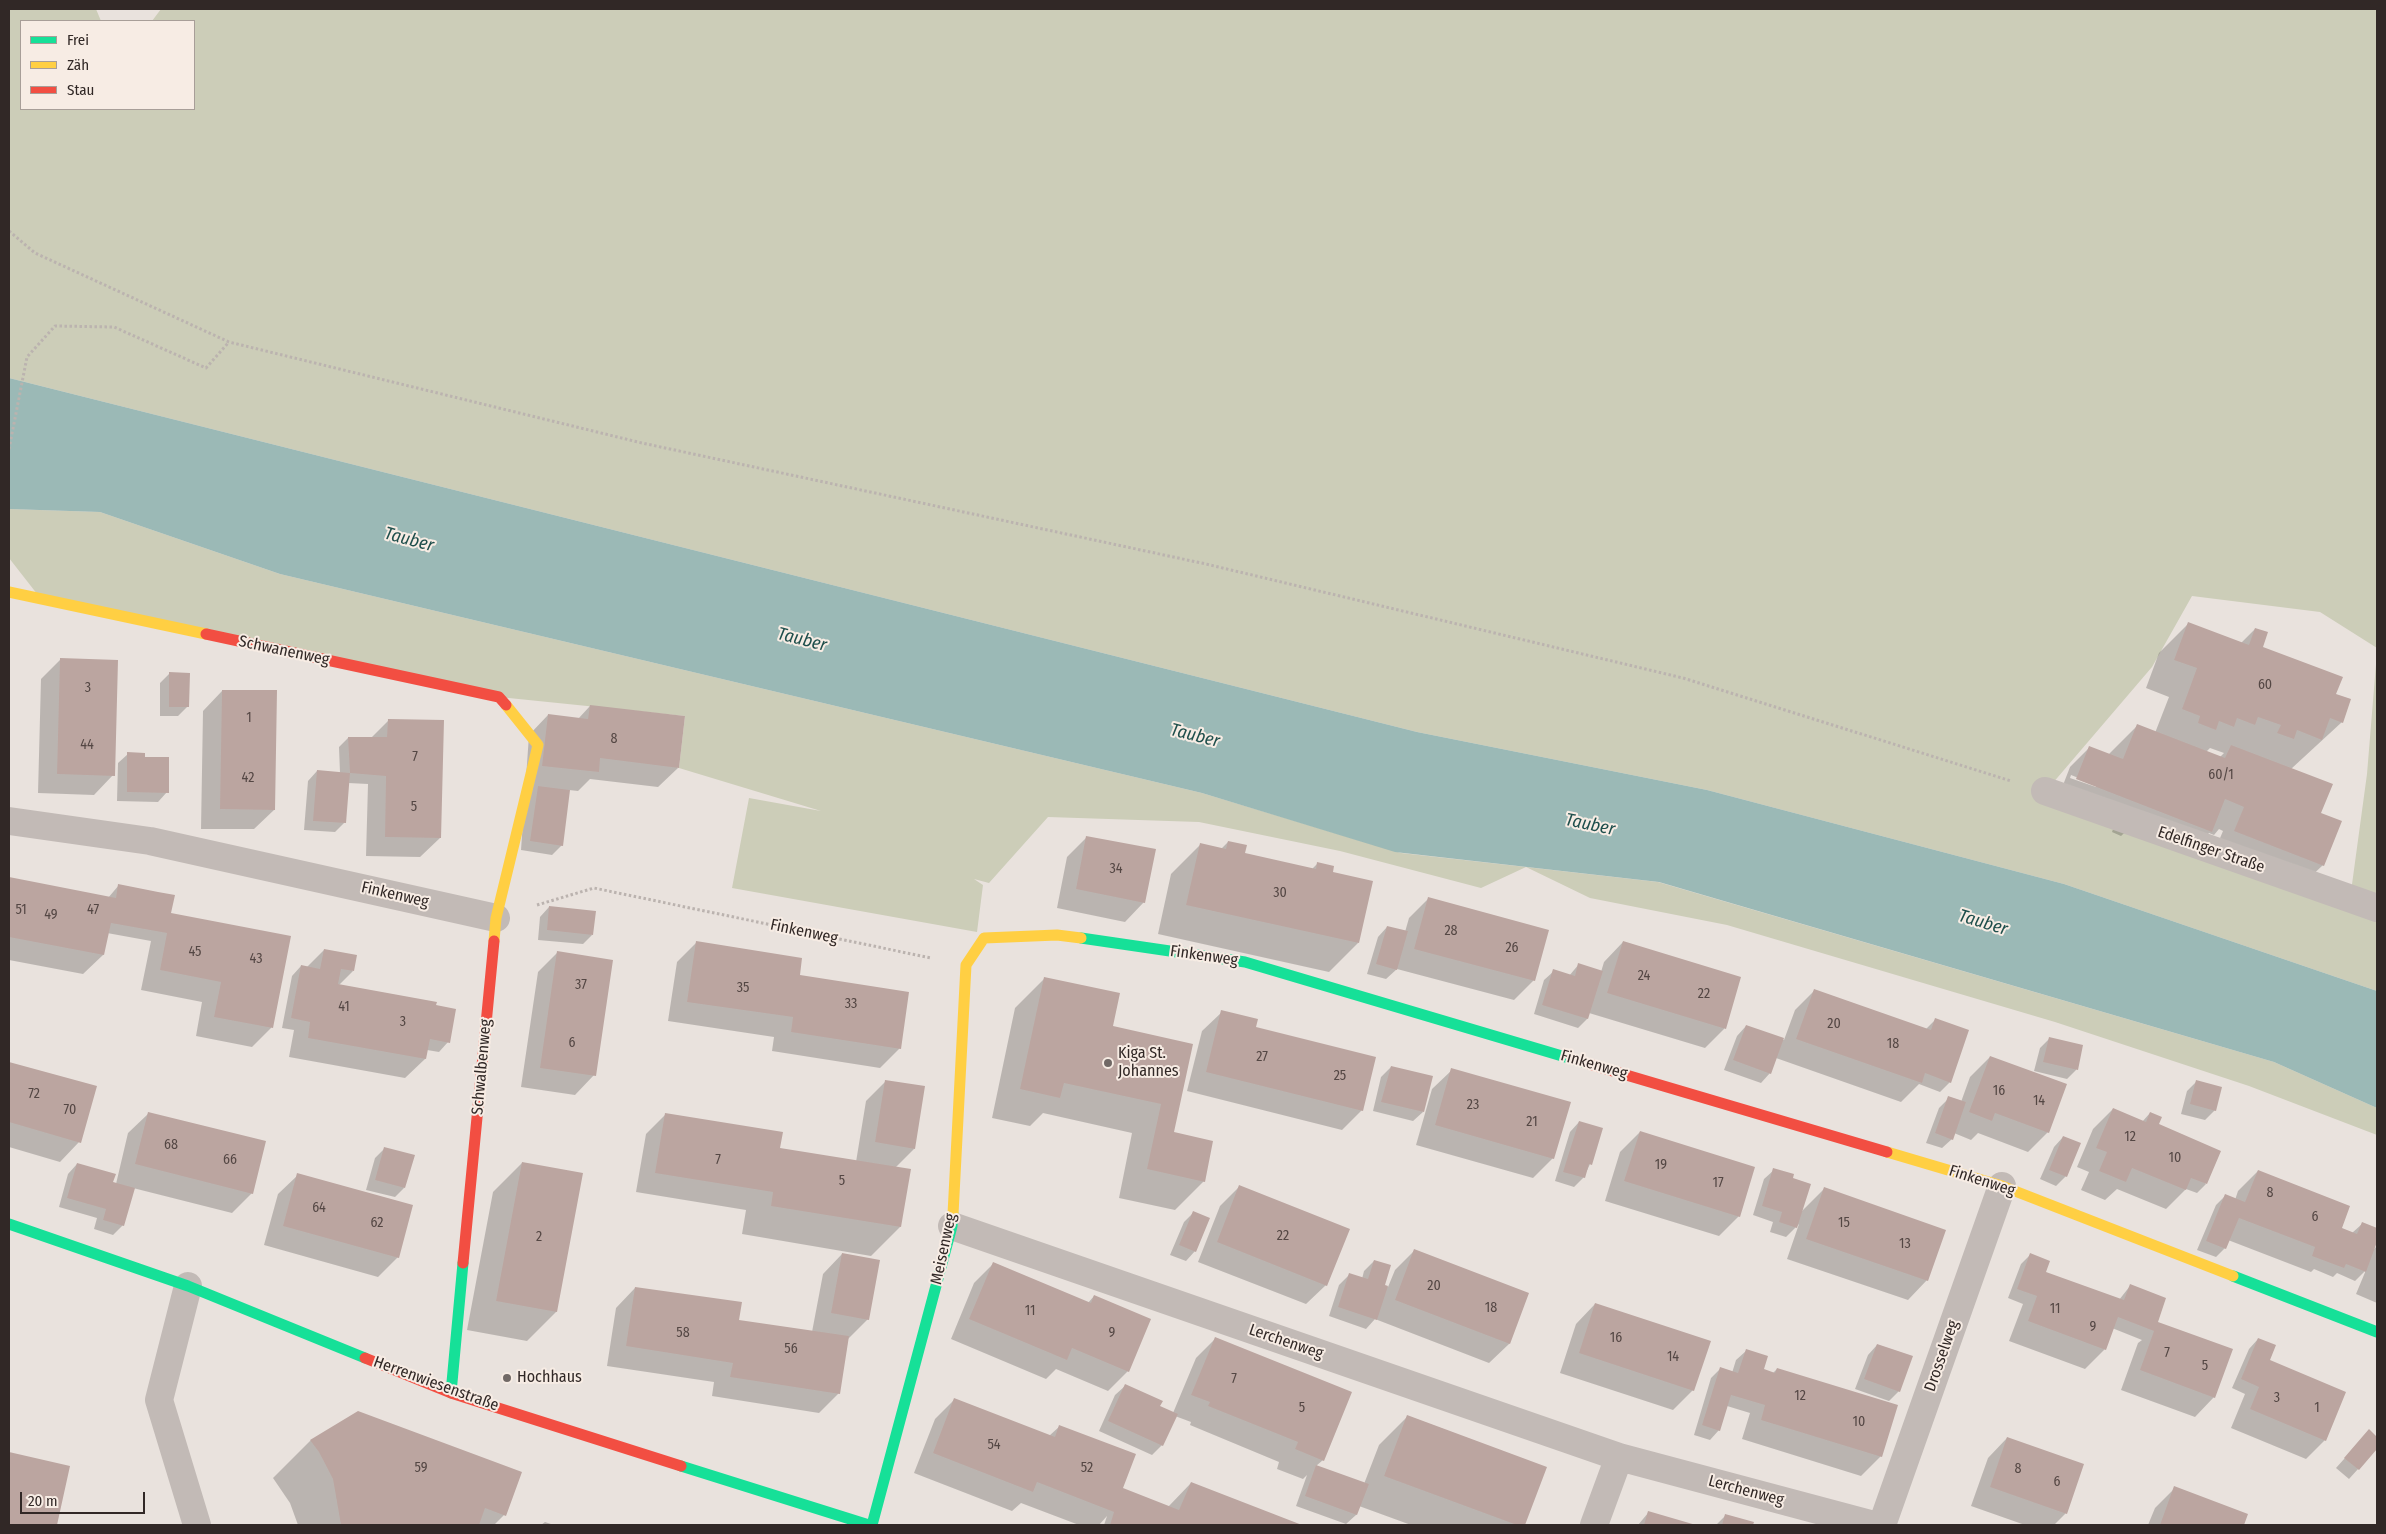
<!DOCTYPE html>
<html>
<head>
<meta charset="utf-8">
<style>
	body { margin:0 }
	#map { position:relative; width:2386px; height:1534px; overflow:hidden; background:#e9e2dd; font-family:"Fira Sans Condensed",sans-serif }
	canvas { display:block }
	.frame { position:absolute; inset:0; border:10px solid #312826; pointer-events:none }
	.legend { position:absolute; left:20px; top:20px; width:175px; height:90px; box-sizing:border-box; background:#f7ece4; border:1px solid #a89e98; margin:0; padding:6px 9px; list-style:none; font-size:15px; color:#312826 }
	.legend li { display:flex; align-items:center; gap:10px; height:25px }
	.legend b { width:25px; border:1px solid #a89e98 }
	.scale { position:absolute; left:20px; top:1492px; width:125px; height:22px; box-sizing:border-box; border:2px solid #312826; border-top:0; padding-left:6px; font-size:15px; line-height:18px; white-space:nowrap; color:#312826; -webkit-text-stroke:4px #f7ece4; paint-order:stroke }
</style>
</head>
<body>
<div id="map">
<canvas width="2386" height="1534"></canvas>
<div class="frame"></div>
<ul class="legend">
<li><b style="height:6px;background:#16e098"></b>Frei</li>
<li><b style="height:6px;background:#ffcf43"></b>Zäh</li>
<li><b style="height:6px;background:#f24e42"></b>Stau</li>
</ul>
<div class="scale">20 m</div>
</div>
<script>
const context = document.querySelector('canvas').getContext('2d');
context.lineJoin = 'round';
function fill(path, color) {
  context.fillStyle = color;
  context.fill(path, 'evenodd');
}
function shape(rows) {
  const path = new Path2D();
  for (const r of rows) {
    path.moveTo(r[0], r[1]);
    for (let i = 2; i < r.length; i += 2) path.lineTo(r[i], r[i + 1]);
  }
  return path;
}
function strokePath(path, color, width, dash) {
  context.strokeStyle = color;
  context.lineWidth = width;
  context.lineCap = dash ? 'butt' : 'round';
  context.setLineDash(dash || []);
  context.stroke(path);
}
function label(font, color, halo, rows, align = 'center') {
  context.font = font + ' "Fira Sans Condensed",sans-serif';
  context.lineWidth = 4;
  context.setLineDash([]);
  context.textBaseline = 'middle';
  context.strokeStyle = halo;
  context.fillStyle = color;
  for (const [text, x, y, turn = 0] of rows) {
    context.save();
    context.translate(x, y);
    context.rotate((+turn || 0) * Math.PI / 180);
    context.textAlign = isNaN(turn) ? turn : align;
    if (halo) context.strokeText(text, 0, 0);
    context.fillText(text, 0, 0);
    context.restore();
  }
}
const green = shape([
	[9,9,96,9,101,21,21,21,21,109,194,109,194,21,152,21,161,9,2377,9,2377,648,2320,612,2192,596,2152,667,2046,791,2350,899,2367,774,2377,652,2377,991,2064,884,1707,790,1417,732,9,378],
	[9,509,100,512,280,574,1202,793,1401,853,1526,867,1658,882,2274,1062,2377,1108,2377,1135,2249,1086,2055,1022,1727,925,1590,898,1526,867,1481,888,1340,851,1199,822,1048,817,989,883,974,879,983,885,977,932,732,888,749,798,821,811,679,768,685,716,499,697,41,599,9,558]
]);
const water = shape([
	[9,378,1417,732,1707,790,2064,884,2377,991,2377,1108,2274,1062,1659,882,1395,852,1202,793,280,574,100,512,9,509]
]);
const shadow = shape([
	[2188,624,2241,643,2255,629,2261,648,2335,694,2342,722,2291,769,2318,818,2323,865,2303,884,2215,850,2223,831,2219,829,2214,835,2209,833,2202,841,2141,817,2121,836,2112,832,2116,821,2058,798,2070,767,2089,748,2108,755,2137,726,2155,733,2169,697,2146,688,2159,653],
	[2210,748,2224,753,2219,758,2206,752],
	[2071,775,2096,785,2096,787,2070,778],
	[61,659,113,775,94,795,38,793,41,679],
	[169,674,188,706,178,716,160,716,160,683],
	[222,691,274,810,254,829,201,829,203,711],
	[590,706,678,768,658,787,590,779,578,791,569,790,562,845,552,855,521,850,529,735,548,715,578,719],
	[388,721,440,838,420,857,366,856,368,784,348,783,345,822,335,832,304,830,308,781,317,771,340,773,339,747,348,738,371,738],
	[128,754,144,758,167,792,158,802,117,801,118,763],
	[1087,837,1144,902,1125,922,1057,908,1067,857],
	[1228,842,1243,854,1312,869,1318,863,1331,873,1358,943,1329,972,1158,934,1171,874,1200,845,1221,849],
	[9,878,108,898,119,885,170,914,289,937,271,1028,252,1047,196,1036,202,1002,141,990,151,941,107,933,103,955,83,974,9,960],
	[1428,899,1534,980,1514,1000,1397,969,1386,979,1367,974,1378,937,1387,927,1405,932,1409,918],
	[549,907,592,935,583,944,538,940,540,917],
	[1623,942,1740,978,1724,1029,1705,1048,1589,1013,1587,1019,1578,1028,1534,1014,1544,980,1554,971,1569,976,1579,964,1601,972,1604,962],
	[696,943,798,976,900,1048,880,1068,772,1051,774,1037,668,1021,677,962],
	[324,950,353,971,339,985,448,1042,439,1052,427,1050,425,1059,405,1078,289,1057,294,1030,282,1028,292,976,301,966,307,967],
	[557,953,594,1075,575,1095,521,1087,538,972],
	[1044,979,1111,1027,1192,1045,1173,1133,1204,1181,1175,1210,1119,1198,1132,1133,1043,1113,1030,1126,992,1118,1015,1008],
	[1815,990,1926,1029,1935,1020,1950,1082,1940,1092,1919,1084,1901,1102,1776,1058,1770,1073,1761,1083,1724,1070,1737,1036,1746,1026,1784,1040,1795,1010],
	[1222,1012,1255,1028,1362,1110,1342,1130,1187,1091,1202,1031],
	[2050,1038,2082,1046,2076,1070,2067,1079,2034,1071,2040,1048],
	[1990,1057,2048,1132,2028,1152,1978,1133,1971,1140,1954,1133,1952,1139,1942,1148,1926,1143,1939,1108,1949,1098,1961,1102,1970,1077],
	[9,1063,95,1087,79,1142,60,1162,9,1147],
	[1391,1067,1423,1112,1413,1121,1373,1111,1381,1077],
	[1452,1070,1553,1158,1533,1178,1416,1145,1432,1089],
	[886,1081,914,1149,895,1168,909,1170,900,1227,871,1256,742,1234,746,1210,636,1192,646,1134,666,1114,779,1149,856,1162,866,1101],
	[2197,1081,2215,1110,2205,1120,2181,1114,2187,1091],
	[2113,1109,2142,1122,2150,1113,2206,1184,2197,1193,2186,1189,2166,1209,2117,1189,2105,1200,2081,1190,2089,1172,2077,1167,2093,1129],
	[148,1114,252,1193,232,1213,133,1188,123,1225,113,1235,94,1229,97,1218,59,1207,68,1174,77,1164,116,1184,128,1133],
	[1579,1122,1590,1164,1584,1177,1574,1187,1555,1181,1570,1132],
	[1640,1132,1739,1216,1719,1236,1605,1201,1620,1152],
	[2063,1137,2066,1176,2056,1186,2040,1179,2054,1147],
	[385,1148,404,1188,395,1197,366,1190,375,1158],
	[522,1163,582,1174,556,1312,527,1341,467,1330,493,1192],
	[1774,1170,1801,1212,1824,1189,1927,1280,1908,1300,1787,1259,1799,1224,1786,1237,1770,1232,1773,1222,1753,1215,1764,1179],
	[2258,1171,2338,1233,2352,1233,2362,1224,2377,1229,2377,1238,2372,1251,2377,1246,2377,1303,2356,1294,2366,1270,2355,1281,2337,1273,2333,1277,2314,1269,2311,1272,2228,1240,2225,1248,2216,1257,2197,1250,2216,1205,2225,1196,2235,1200,2238,1191],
	[298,1175,398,1257,378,1277,264,1245,278,1194],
	[1240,1186,1326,1285,1306,1304,1198,1262,1220,1206],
	[1193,1213,1195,1251,1186,1261,1170,1255,1184,1222],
	[1415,1250,1528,1294,1509,1344,1489,1363,1375,1319,1366,1329,1329,1316,1339,1285,1349,1275,1362,1279,1364,1271,1374,1261,1383,1286,1388,1287,1395,1270],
	[842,1254,868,1319,848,1339,839,1393,819,1413,712,1396,714,1382,607,1366,616,1308,635,1288,738,1321,812,1332,823,1274],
	[2030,1255,2043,1277,2119,1300,2130,1286,2154,1327,2214,1397,2195,1417,2121,1390,2138,1343,2142,1340,2112,1328,2105,1349,2085,1369,2009,1341,2023,1304,2008,1298,2021,1264],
	[994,1263,1088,1303,1094,1296,1128,1371,1108,1391,1056,1369,1046,1379,951,1339,974,1283],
	[1595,1304,1693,1390,1673,1410,1560,1373,1576,1324],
	[1215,1339,1323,1460,1316,1466,1364,1484,1379,1445,1408,1416,1545,1467,1524,1525,1411,1525,1359,1506,1356,1515,1346,1524,1296,1506,1307,1475,1303,1479,1277,1469,1279,1462,1190,1425,1191,1422,1175,1416,1162,1445,1152,1455,1099,1431,1115,1395,1125,1386,1159,1407,1173,1413,1196,1358],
	[2258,1339,2268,1361,2325,1440,2306,1459,2231,1428,2245,1394,2232,1388,2249,1349],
	[1877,1345,1899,1391,1889,1401,1855,1389,1868,1355],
	[1746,1351,1762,1370,1773,1373,1777,1369,1881,1456,1861,1476,1742,1439,1750,1413,1727,1406,1719,1430,1710,1440,1694,1435,1711,1378,1720,1369,1732,1373,1736,1360],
	[955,1399,1049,1436,1060,1426,1119,1494,1168,1507,1191,1483,1299,1525,1104,1525,1107,1516,1099,1525,1079,1525,1021,1503,1012,1511,914,1473,935,1419],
	[358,1412,504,1515,494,1525,298,1525,290,1503,273,1478,310,1441],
	[2369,1431,2377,1438,2377,1448,2349,1479,2336,1468],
	[2007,1438,2066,1513,2054,1525,2025,1525,1971,1506,1988,1458],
	[9,1453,69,1467,56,1525,9,1525],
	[2175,1488,2247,1515,2243,1525,2148,1525,2155,1508],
	[1648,1513,1694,1525,1638,1525],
	[1726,1515,1752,1523,1751,1525,1716,1525],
	[545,1522,554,1525,541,1525]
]);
const building = shape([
	[2188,622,2249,645,2255,628,2268,632,2263,647,2343,677,2336,694,2351,699,2343,723,2330,718,2322,740,2297,730,2294,739,2277,733,2281,725,2258,717,2255,725,2237,718,2234,727,2219,721,2216,730,2198,723,2200,716,2182,709,2197,668,2174,660],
	[60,658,118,660,115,776,57,774],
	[169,672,190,673,189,707,169,707],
	[222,690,277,690,275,810,220,809],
	[590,705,685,716,679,768,600,758,599,772,542,766,548,714,588,719],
	[388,719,444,720,441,838,385,837,386,776,350,773,346,823,313,821,317,770,350,773,348,737,387,737],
	[2137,724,2225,758,2231,745,2333,784,2321,813,2342,821,2324,866,2234,831,2244,807,2225,799,2212,832,2076,779,2089,746,2123,759],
	[127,752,145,753,145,757,169,757,169,793,127,792],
	[538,786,570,790,563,846,530,841],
	[1086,836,1156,849,1145,903,1076,889],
	[1228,841,1247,845,1245,853,1316,869,1317,862,1334,866,1333,872,1373,881,1359,943,1186,905,1200,843,1226,849],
	[9,877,116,898,118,884,158,892,175,895,171,913,291,936,273,1028,214,1017,221,982,160,970,167,933,111,923,104,955,9,937],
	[1428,897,1549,930,1535,981,1414,949],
	[549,906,596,911,593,935,547,930],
	[1387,926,1408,931,1397,970,1376,964],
	[696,941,802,958,800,975,909,992,901,1049,791,1032,793,1017,687,1002],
	[1623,941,1741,977,1726,1029,1607,993],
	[324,949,357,955,354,971,341,969,338,984,437,1002,436,1005,456,1009,450,1043,430,1039,426,1059,308,1038,310,1022,291,1018,301,965,320,969],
	[557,951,613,960,596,1076,540,1068],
	[1578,963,1603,971,1588,1019,1542,1005,1553,969,1575,976],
	[1044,977,1120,993,1113,1026,1193,1044,1174,1132,1213,1141,1205,1182,1147,1169,1161,1104,1064,1083,1060,1098,1020,1089],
	[1814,989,1931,1030,1935,1018,1969,1030,1951,1083,1925,1073,1922,1083,1796,1039],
	[1221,1010,1258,1019,1256,1027,1376,1057,1363,1111,1206,1072],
	[1746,1025,1784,1038,1771,1074,1733,1060],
	[2049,1037,2083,1045,2078,1070,2043,1062],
	[1990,1056,2067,1084,2049,1133,1995,1113,1992,1121,1969,1112],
	[9,1062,97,1086,81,1143,9,1122],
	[1391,1066,1433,1076,1424,1112,1381,1102],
	[1451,1068,1571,1102,1554,1159,1435,1125],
	[885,1080,925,1086,915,1149,875,1142],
	[2196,1080,2222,1087,2216,1111,2190,1104],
	[1948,1096,1966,1102,1953,1140,1935,1133],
	[2113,1108,2146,1122,2150,1112,2162,1117,2159,1124,2221,1151,2207,1184,2191,1178,2186,1190,2132,1168,2126,1182,2099,1171,2107,1152,2096,1148],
	[148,1112,266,1141,253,1194,135,1164],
	[665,1113,783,1132,780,1148,911,1169,901,1227,771,1206,773,1192,655,1173],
	[1579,1121,1603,1128,1592,1165,1589,1164,1585,1178,1563,1172],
	[1640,1131,1755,1167,1740,1217,1624,1181],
	[2063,1136,2081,1143,2067,1177,2049,1170],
	[384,1147,415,1155,405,1188,375,1180],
	[522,1162,583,1173,557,1312,496,1301],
	[77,1163,116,1174,113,1182,135,1188,124,1226,103,1220,106,1209,67,1198],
	[1773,1168,1794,1174,1793,1178,1811,1184,1797,1228,1779,1222,1782,1212,1762,1206],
	[2258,1170,2350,1206,2342,1228,2357,1234,2362,1222,2377,1228,2377,1242,2366,1272,2346,1264,2344,1268,2312,1256,2315,1247,2239,1218,2226,1249,2206,1241,2225,1194,2245,1202],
	[297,1173,413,1205,399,1258,283,1226],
	[1239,1185,1350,1229,1327,1286,1217,1242],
	[1824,1187,1946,1230,1928,1281,1806,1239],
	[1193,1211,1210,1218,1196,1252,1179,1245],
	[1414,1249,1529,1293,1510,1344,1395,1300],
	[842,1253,880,1260,869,1320,831,1313],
	[2030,1253,2050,1261,2046,1272,2124,1300,2130,1284,2166,1298,2158,1322,2233,1349,2215,1398,2140,1370,2154,1331,2118,1317,2106,1350,2028,1321,2037,1296,2017,1289],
	[1374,1260,1391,1265,1385,1285,1388,1286,1377,1320,1338,1307,1349,1273,1368,1279],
	[993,1262,1091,1303,1094,1295,1151,1319,1129,1372,1072,1348,1067,1360,969,1319],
	[635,1287,742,1302,739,1320,849,1336,840,1394,730,1377,733,1363,626,1346],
	[1595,1303,1711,1341,1694,1391,1579,1353],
	[1215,1337,1352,1392,1324,1461,1295,1449,1298,1442,1208,1406,1210,1402,1191,1395],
	[2258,1338,2276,1345,2270,1360,2346,1392,2326,1441,2250,1409,2259,1387,2241,1379],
	[1877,1344,1913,1356,1900,1392,1864,1379],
	[1746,1349,1768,1356,1764,1369,1775,1373,1777,1368,1898,1405,1882,1457,1761,1420,1765,1405,1731,1395,1720,1431,1702,1425,1720,1367,1738,1373],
	[1125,1384,1163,1401,1160,1406,1178,1414,1163,1446,1108,1421],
	[954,1398,1055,1437,1059,1425,1136,1454,1123,1488,1179,1510,1191,1482,1302,1525,1110,1525,1114,1512,1037,1482,1033,1492,933,1453],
	[358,1411,522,1472,506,1516,485,1508,479,1525,341,1525,333,1479,319,1452,310,1440],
	[1407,1415,1547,1467,1525,1525,1517,1525,1384,1476],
	[2369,1429,2377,1437,2377,1449,2359,1470,2344,1458],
	[2007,1437,2084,1464,2067,1514,1990,1487],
	[9,1452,70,1466,57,1525,9,1525],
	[1316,1465,1369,1484,1357,1515,1305,1496],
	[2174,1486,2248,1514,2244,1525,2160,1525],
	[1648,1511,1696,1525,1644,1525],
	[1725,1514,1754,1522,1753,1525,1722,1525]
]);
const path = shape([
	[9,231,35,253,229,342,642,443,1206,564,1683,678,2011,781],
	[9,449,27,357,55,326,114,327,206,368,229,342],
	[537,905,594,888,931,958]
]);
const street = shape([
	[2045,791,2377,908],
	[9,821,150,841,496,918],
	[952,1226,1619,1457,1874,1525],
	[188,1286,159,1400,197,1525],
	[1594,1525,1619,1457],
	[1882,1525,2002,1186]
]);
const fast = shape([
	[1081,938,1245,962,1589,1064],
	[9,1224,188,1286,365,1358],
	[2233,1276,2377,1332],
	[451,1393,463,1263],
	[681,1466,869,1525],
	[872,1525,952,1226,953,1214]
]);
const slow = shape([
	[9,592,206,634],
	[494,941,496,918,538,745,506,705],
	[1887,1152,2002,1186,2233,1276],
	[953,1214,966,965,984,938,1057,935,1081,938]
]);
const jam = shape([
	[206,634,499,697,506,705],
	[1589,1064,1887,1152],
	[463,1263,494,941],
	[365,1358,451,1393,681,1466]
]);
const markers = [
	[1108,1063,5,"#716966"],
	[507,1378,5,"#716966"]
];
const numberNames = [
	["60",2265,685],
	["3",88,688],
	["1",249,718],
	["8",614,739],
	["44",87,745],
	["7",415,757],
	["60/1",2221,775],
	["42",248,778],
	["5",414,807],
	["34",1116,869],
	["30",1280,893],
	["51",21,910],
	["47",93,910],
	["49",51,915],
	["28",1451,931],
	["26",1512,948],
	["45",195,952],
	["43",256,959],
	["24",1644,976],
	["37",581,985],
	["35",743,988],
	["22",1704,994],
	["33",851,1004],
	["41",344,1007],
	["3",403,1022],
	["20",1834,1024],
	["6",572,1043],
	["18",1893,1044],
	["27",1262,1057],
	["25",1340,1076],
	["16",1999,1091],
	["72",34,1094],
	["14",2039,1101],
	["23",1473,1105],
	["70",70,1110],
	["21",1532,1122],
	["12",2130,1137],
	["68",171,1145],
	["10",2175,1158],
	["66",230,1160],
	["7",718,1160],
	["19",1661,1165],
	["5",842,1181],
	["17",1718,1183],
	["8",2270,1193],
	["64",319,1208],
	["6",2315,1217],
	["62",377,1223],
	["15",1844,1223],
	["22",1283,1236],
	["2",539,1237],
	["13",1905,1244],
	["20",1434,1286],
	["18",1491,1308],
	["11",2055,1309],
	["11",1030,1311],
	["9",2093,1327],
	["58",683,1333],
	["9",1112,1333],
	["16",1616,1338],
	["56",791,1349],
	["7",2167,1353],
	["14",1673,1357],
	["5",2205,1366],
	["7",1234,1379],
	["12",1800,1396],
	["3",2277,1398],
	["5",1302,1408],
	["1",2317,1408],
	["10",1859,1422],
	["54",994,1445],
	["59",421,1468],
	["52",1087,1468],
	["8",2018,1469],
	["6",2057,1482]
];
const streetNames = [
	["Schwanenweg",284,651,12],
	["Edelfinger Straße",2211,850,19],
	["Finkenweg",395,895,13],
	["Finkenweg",804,932,12],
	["Finkenweg",1204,956,8],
	["Finkenweg",1594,1065,16],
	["Schwalbenweg",482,1067,-85],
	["Finkenweg",1982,1181,18],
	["Meisenweg",944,1249,-78],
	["Lerchenweg",1286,1342,19],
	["Drosselweg",1942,1356,-71],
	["Herrenwiesenstraße",436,1384,20],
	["Lerchenweg",1746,1491,15]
];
const poiNames = [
	["Kiga St.",1118,1054],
	["Johannes",1118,1072],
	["Hochhaus",517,1378]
];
const waterNames = [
	["Tauber",409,540,15],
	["Tauber",802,640,14],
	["Tauber",1195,736,14],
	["Tauber",1590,825,12],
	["Tauber",1983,923,17]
];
fill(green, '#cccdb8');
fill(water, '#9bb9b6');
fill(shadow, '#0003');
fill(building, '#bba5a0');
strokePath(path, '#bbb3af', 3, [2.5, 2.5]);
strokePath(street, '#c2bab6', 28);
strokePath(fast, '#16e098', 11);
strokePath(slow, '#ffcf43', 11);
strokePath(jam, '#f24e42', 11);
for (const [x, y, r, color] of markers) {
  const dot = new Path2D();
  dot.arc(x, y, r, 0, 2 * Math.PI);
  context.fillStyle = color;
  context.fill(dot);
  strokePath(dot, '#f7ece4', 2);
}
label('14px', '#544744', null, numberNames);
label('16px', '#312826', '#f7ece4', streetNames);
label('16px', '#312826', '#f7ece4', poiNames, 'left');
label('italic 18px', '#1f4f4c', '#f7ece4', waterNames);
</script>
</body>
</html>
